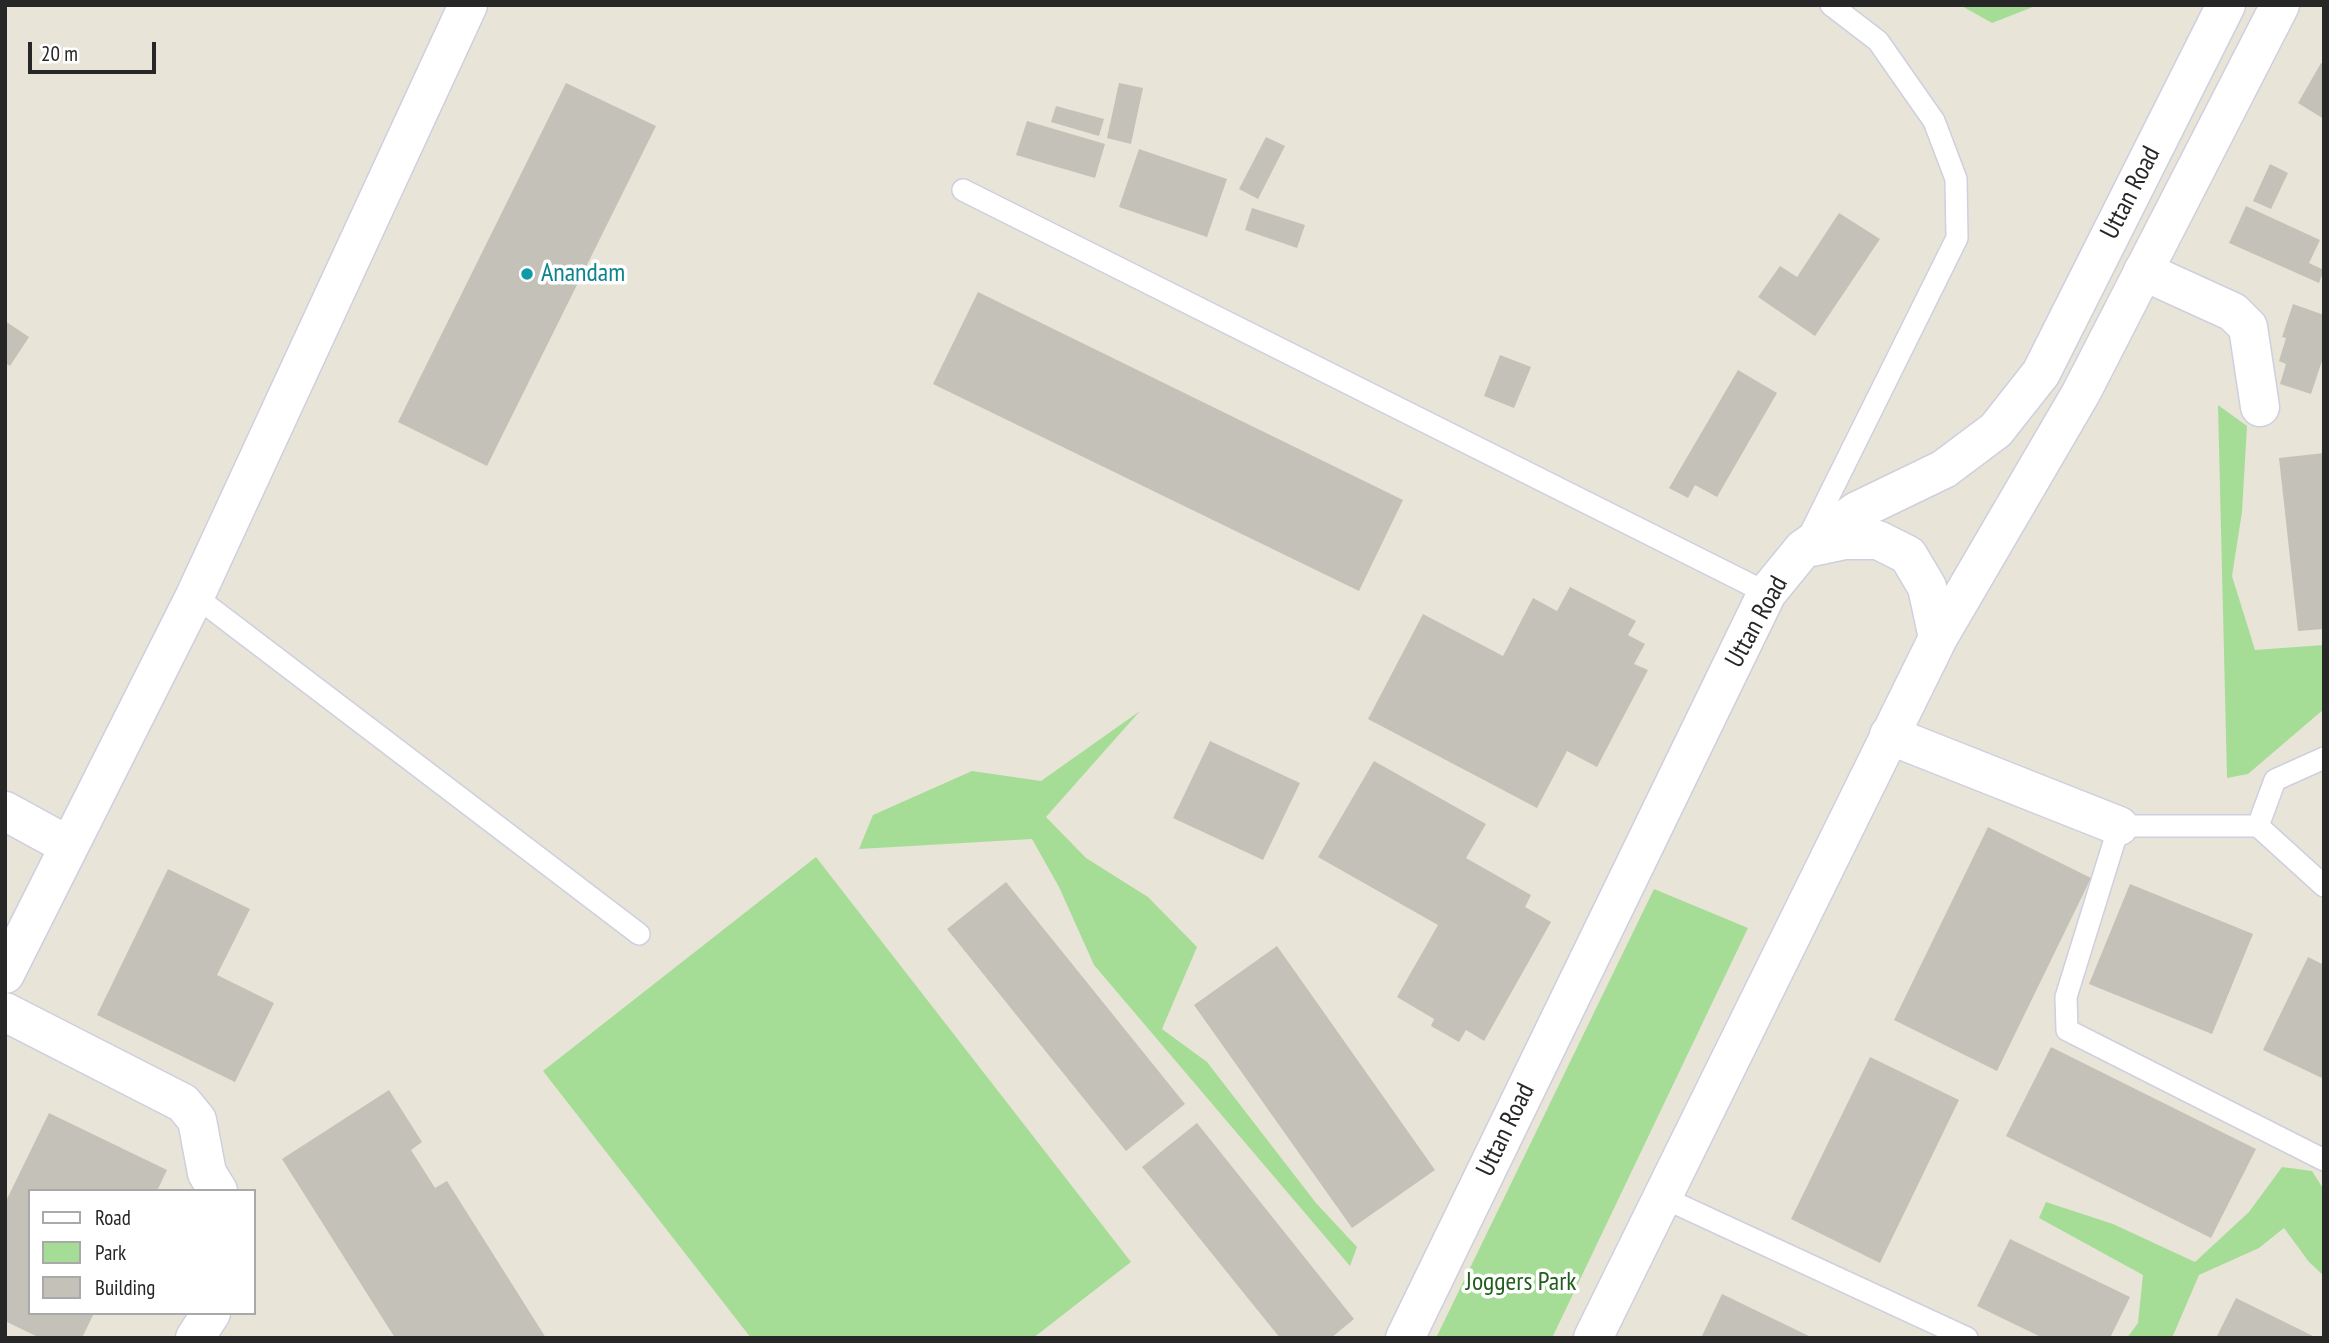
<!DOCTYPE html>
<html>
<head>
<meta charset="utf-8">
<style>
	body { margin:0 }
	#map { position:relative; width:2329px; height:1343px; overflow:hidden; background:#e9e4d8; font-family:"PT Sans Narrow",sans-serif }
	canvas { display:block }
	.frame { position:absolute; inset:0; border:7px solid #272727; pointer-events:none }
	.legend { position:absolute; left:28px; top:1189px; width:228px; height:126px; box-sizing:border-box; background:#fff; border:2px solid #a9a9a9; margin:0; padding:9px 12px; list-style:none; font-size:21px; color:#272727 }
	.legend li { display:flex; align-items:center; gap:14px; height:35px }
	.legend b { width:35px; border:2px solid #a9a9a9 }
	.scale { position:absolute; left:28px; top:42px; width:128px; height:32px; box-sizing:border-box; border:4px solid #272727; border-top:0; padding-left:9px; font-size:21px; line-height:24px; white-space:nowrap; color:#272727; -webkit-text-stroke:5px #fff; paint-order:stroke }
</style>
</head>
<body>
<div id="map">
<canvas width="2329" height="1343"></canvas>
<div class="frame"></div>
<ul class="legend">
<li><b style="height:9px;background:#fff"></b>Road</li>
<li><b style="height:19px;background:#a5dd97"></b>Park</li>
<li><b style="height:19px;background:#c4c1b8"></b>Building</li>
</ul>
<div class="scale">20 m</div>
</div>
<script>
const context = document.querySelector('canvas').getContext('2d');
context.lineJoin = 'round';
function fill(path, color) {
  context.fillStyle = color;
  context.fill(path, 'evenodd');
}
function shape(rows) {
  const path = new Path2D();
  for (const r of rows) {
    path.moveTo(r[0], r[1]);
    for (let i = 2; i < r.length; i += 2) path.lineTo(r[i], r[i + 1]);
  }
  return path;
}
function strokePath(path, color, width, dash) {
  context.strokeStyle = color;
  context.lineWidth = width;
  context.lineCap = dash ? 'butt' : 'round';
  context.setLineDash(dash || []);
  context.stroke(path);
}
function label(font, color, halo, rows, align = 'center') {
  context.font = font + ' "PT Sans Narrow",sans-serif';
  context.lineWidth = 7;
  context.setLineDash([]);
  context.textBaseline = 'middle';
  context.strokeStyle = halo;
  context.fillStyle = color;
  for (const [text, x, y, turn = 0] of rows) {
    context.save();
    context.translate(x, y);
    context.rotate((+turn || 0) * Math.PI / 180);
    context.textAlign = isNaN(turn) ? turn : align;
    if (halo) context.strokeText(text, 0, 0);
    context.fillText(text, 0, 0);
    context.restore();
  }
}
const green = shape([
	[1960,5,2038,5,1992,23],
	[2218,405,2247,426,2242,512,2232,576,2255,650,2324,645,2324,709,2248,774,2227,778],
	[1140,711,1046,817,1086,858,1148,897,1197,947,1162,1029,1207,1062,1316,1203,1357,1247,1350,1266,1094,965,1059,887,1032,839,859,849,873,815,972,771,1041,781],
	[816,857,1131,1262,1033,1338,751,1338,543,1071],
	[1654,889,1748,928,1552,1338,1436,1338],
	[2282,1167,2312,1171,2324,1190,2324,1276,2309,1262,2284,1228,2259,1248,2199,1275,2172,1338,2127,1338,2138,1323,2143,1275,2039,1218,2046,1202,2113,1224,2195,1262,2249,1212]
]);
const building = shape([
	[2321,63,2324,65,2324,119,2298,103],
	[566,83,656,126,487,466,398,422],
	[1119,83,1143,88,1131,144,1107,138],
	[1056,106,1104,119,1099,136,1051,122],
	[1027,121,1105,144,1095,178,1016,155],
	[1266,137,1285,146,1258,199,1239,189],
	[1139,149,1227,179,1207,237,1119,207],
	[2270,164,2288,173,2271,209,2253,201],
	[2246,206,2320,240,2309,263,2324,270,2319,283,2229,243],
	[1252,208,1305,225,1297,248,1245,230],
	[1839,213,1880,239,1815,336,1758,297,1780,266,1797,277],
	[978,292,1403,500,1359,591,933,384],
	[2293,304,2324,315,2324,355,2311,394,2280,384,2286,364,2279,361,2286,338,2282,337],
	[5,321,29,337,10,366,5,363],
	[1500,355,1531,367,1514,408,1484,396],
	[1738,370,1777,393,1717,497,1695,485,1688,498,1669,488],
	[2324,453,2324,629,2298,631,2279,458],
	[1570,587,1636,621,1628,635,1645,644,1634,664,1648,670,1597,767,1567,751,1537,808,1368,719,1423,614,1503,656,1533,598,1557,611],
	[1210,741,1300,783,1263,860,1173,818],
	[1374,761,1486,824,1466,858,1531,895,1525,907,1551,922,1484,1041,1466,1030,1459,1042,1431,1026,1434,1019,1397,997,1438,925,1318,857],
	[1988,827,2091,878,1997,1071,1894,1020],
	[168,869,250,909,217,975,274,1003,235,1082,97,1015],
	[1006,882,1185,1104,1126,1151,947,929],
	[2130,884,2253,934,2212,1034,2089,984],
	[1277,946,1435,1170,1352,1228,1194,1005],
	[2308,957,2324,965,2324,1079,2263,1050],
	[2051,1047,2256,1149,2211,1238,2006,1136],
	[1870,1057,1959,1100,1880,1263,1791,1219],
	[389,1090,422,1142,411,1150,435,1188,447,1181,546,1338,395,1338,282,1159],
	[49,1113,167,1170,157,1191,30,1191,30,1313,94,1313,82,1338,40,1338,5,1321,5,1203],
	[1197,1123,1354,1319,1331,1338,1280,1338,1142,1167],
	[2010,1239,2130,1297,2110,1338,2043,1338,1977,1306],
	[1722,1294,1813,1338,1701,1338],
	[2236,1298,2317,1338,2216,1338]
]);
const service = shape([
	[963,190,1767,593],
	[1809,536,1957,238,1956,179,1934,121,1878,41,1831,5],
	[195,596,639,934],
	[2258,826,2275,780,2324,758],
	[2324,886,2258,826,2119,826,2066,997,2067,1030,2324,1160],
	[1662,1197,1967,1338]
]);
const minor = shape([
	[2143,271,2233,312,2248,327,2260,407],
	[1889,735,2119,826],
	[5,811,69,846],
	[5,974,195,596,468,5],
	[5,1012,183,1103,197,1120,207,1173,218,1191],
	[195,1338,211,1313]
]);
const secondary = shape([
	[1812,547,1845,540,1878,540,1908,555,1927,587,1938,638],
	[1405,1338,1767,593,1803,549,1857,511,1944,469,1996,430,2041,373,2226,5],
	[1593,1338,1938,638,2081,393,2280,5]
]);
const markers = [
	[527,274,7,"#0f9aa8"]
];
const streetNames = [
	["Uttan Road",2131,193,-63],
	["Uttan Road",1757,622,-61],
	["Uttan Road",1506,1130,-64]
];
const cultureNames = [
	["Anandam",541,274]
];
const parkNames = [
	["Joggers Park",1521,1283]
];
fill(green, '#a5dd97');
fill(building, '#c4c1b8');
strokePath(service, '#cecfdf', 24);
strokePath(minor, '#cecfdf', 41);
strokePath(secondary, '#cecfdf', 41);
strokePath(service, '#fff', 21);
strokePath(minor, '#fff', 38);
strokePath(secondary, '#fff', 38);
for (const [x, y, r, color] of markers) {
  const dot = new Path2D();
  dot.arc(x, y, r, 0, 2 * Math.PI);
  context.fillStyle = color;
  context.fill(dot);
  strokePath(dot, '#fff', 2.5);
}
label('26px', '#272727', '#fff', streetNames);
label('26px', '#0d838f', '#fff', cultureNames, 'left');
label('26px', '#215e1c', '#fff', parkNames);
</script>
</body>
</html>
